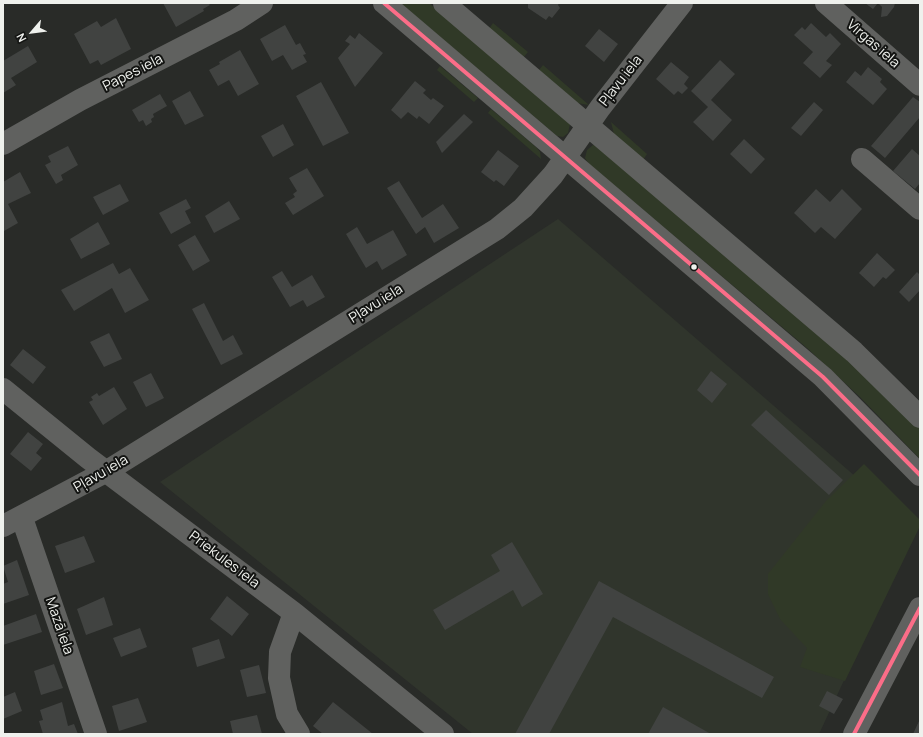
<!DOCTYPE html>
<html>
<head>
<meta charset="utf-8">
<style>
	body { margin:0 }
	#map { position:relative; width:923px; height:737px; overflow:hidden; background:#292b28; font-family:Manrope,sans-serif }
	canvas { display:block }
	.frame { position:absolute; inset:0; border:4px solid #eff1ed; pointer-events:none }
	.north { position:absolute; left:12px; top:12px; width:40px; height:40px; -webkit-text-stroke:3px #131412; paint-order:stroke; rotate:242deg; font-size:11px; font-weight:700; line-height:16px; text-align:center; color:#eff1ed }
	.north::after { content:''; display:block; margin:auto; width:14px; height:18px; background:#eff1ed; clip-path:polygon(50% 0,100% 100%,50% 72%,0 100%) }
</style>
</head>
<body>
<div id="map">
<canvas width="923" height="737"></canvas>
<div class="frame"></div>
<div class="north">N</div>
</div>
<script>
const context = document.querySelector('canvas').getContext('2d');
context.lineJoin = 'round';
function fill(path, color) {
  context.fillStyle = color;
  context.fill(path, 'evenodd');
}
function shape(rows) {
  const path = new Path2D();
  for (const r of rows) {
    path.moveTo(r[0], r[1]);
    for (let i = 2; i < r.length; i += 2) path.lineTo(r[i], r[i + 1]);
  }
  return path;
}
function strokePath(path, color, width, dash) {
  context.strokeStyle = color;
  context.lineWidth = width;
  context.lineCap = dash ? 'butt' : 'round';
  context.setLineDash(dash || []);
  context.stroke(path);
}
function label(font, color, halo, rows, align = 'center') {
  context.font = font + ' Manrope,sans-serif';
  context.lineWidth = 4;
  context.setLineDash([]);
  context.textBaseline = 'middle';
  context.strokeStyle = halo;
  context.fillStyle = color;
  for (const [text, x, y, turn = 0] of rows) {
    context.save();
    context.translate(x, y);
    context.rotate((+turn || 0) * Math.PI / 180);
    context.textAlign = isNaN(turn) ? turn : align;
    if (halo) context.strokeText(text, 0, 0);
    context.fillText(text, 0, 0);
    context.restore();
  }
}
const built = shape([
	[558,219,915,528,819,734,473,734,160,482]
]);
const green = shape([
	[400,3,429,3,570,124,568,133,563,137,557,136],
	[493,23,528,52,523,58,489,29],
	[543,65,589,105,577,103,539,70],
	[440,66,478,98,474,102,437,70],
	[491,109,536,147,540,152,541,159,488,113],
	[611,122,647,154,643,160,614,134],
	[593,145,600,146,843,353,898,406,920,428,920,459,860,397,807,348,589,164,585,158,587,150],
	[864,464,920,520,920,526,845,681,800,667,807,648,780,619,768,594,768,574,826,501]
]);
const building = shape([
	[163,3,208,3,210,5,203,9,204,11,176,27],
	[528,3,559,3,558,5,560,8,552,18,549,16,546,20,528,8],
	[865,3,895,3,894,7,887,16,881,17,882,7,878,3,873,9],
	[116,18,131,49,101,65,98,60,90,64,74,34,97,21,101,27],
	[811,23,826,37,830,33,841,44,826,61,832,65,820,78,803,63,813,52,794,35,802,27,805,30],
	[285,25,296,45,300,43,306,54,303,55,307,62,292,70,283,55,272,61,260,39],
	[599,29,618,44,604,62,585,46],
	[359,33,383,53,355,87,338,58,350,44,345,41,350,35,355,39],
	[28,46,37,62,11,78,16,85,3,93,3,61],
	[240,50,259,84,238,96,229,80,218,86,209,70,220,64,219,62],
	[720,60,735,74,711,100,732,120,713,141,693,122,708,107,691,91],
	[671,62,689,77,684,84,688,88,682,94,678,91,674,95,656,79],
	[868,67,882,79,880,82,887,89,873,105,846,82,855,71,861,76],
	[415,81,426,90,423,93,431,100,433,98,444,106,429,124,419,116,417,119,408,112,401,119,391,110],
	[321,82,349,133,323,146,296,96],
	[190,91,204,116,185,125,172,101],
	[160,94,167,106,153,114,154,117,151,119,152,122,146,126,143,120,139,122,132,110],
	[913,97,920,102,920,117,885,158,871,146],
	[814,102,823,110,801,136,791,128],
	[464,114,473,122,442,153,436,142],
	[283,124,294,145,273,157,261,136],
	[744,139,765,159,751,174,730,154],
	[68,146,78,165,61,175,63,180,56,184,45,165,51,162,48,156],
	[912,149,920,156,920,183,915,189,893,171],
	[498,150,519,166,504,186,496,180,494,182,481,172],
	[307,168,324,196,293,215,285,203,295,197,293,194,297,191,289,178],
	[20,172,31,193,8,204,18,223,4,231,3,182],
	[399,181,422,218,443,204,459,228,434,243,425,227,416,234,387,188],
	[120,184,129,201,103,215,93,197],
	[816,189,830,202,842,189,862,209,835,239,821,227,815,233,794,213],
	[186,199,191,208,185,211,191,223,171,234,159,213],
	[229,201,240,219,214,233,205,216],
	[98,222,110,244,81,259,70,239],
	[357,227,367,244,393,230,407,255,382,270,377,261,366,268,346,234],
	[195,235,210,261,193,271,178,245],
	[877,253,895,270,886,279,883,277,874,287,859,273],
	[113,263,119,274,130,268,149,300,125,313,112,288,74,311,61,290],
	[282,271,292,287,312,275,325,297,307,307,303,300,290,307,272,277],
	[917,272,920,275,920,290,909,302,899,292],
	[204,303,223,341,233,335,243,354,221,365,192,309],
	[109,333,122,359,104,367,90,342],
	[23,349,46,367,33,384,10,365],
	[711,371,727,384,712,403,697,390],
	[151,373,164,398,146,407,133,382],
	[114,387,127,409,103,425,89,402,93,400,91,397,97,393,99,396],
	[766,410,843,480,829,495,751,425],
	[28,432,43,444,36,453,42,458,31,471,10,454],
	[84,536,95,562,65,573,55,546],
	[512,542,543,594,522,607,513,590,445,630,433,610,500,571,491,555],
	[17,560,29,595,3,604,3,584,8,582,3,566],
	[599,581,774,677,762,698,613,617,549,734,515,734],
	[227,596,249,614,232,636,210,619],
	[104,597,113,625,86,635,77,609],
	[36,614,42,632,3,645,3,626],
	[140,628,147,647,121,657,113,638],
	[219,639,225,658,197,667,192,648],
	[54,664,63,688,41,695,34,671],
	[259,665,266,693,247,697,240,670],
	[827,691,843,699,834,714,819,706],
	[15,692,22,711,3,719,3,697],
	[138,698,147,722,119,731,112,706],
	[62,702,68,726,74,724,78,734,43,734,39,721,43,720,40,710],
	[333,702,373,734,323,734,313,726],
	[663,707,711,734,648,734],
	[257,715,262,734,233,734,230,721],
	[920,719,920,734,913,734]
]);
const minor = shape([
	[384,3,823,377,920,475],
	[444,3,854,352,920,417],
	[826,3,920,85],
	[3,144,80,100,236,20,262,3],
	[862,159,920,209],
	[3,389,88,458,294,613,443,734],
	[22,518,96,734],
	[3,526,107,471,497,229,523,208,553,175,600,108,682,3],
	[294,613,280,652,279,678,287,714,299,734],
	[854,734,920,608]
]);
const bus1 = shape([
	[384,3,823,377,920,475],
	[854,734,920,608]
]);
const markers = [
	[694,267,3.5,"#eff1ed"]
];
const streetNames = [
	["Virgas iela",873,44,41],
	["Papes iela",133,73,-27],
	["Pļavu iela",621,81,-52],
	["Pļavu iela",376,304,-32],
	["Pļavu iela",101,474,-30],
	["Priekules iela",224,560,37],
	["Mazā iela",59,626,71]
];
fill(built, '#30352c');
fill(green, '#303927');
fill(building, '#414341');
strokePath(minor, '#60615f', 22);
strokePath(bus1, '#fb6d88', 4);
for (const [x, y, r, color] of markers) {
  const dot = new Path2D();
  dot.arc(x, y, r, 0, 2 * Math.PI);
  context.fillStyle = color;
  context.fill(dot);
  strokePath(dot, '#131412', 1.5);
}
label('14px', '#eff1ed', '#131412', streetNames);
</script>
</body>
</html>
